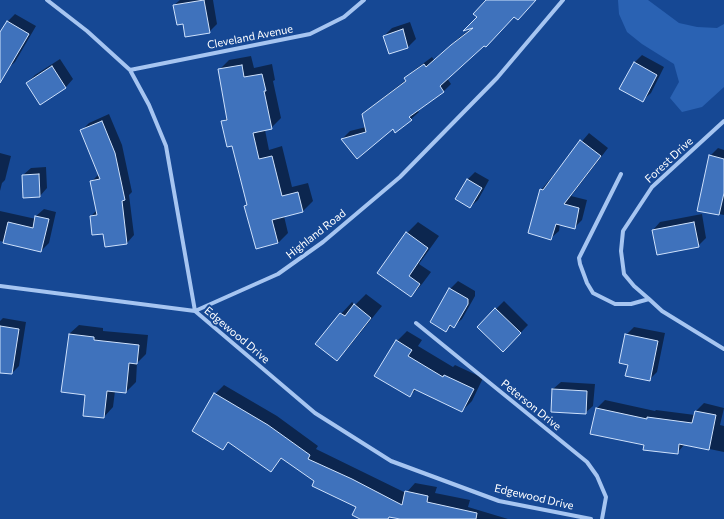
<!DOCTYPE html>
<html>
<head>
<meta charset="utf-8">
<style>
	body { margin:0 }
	canvas { display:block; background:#164894 }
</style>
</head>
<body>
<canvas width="724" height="519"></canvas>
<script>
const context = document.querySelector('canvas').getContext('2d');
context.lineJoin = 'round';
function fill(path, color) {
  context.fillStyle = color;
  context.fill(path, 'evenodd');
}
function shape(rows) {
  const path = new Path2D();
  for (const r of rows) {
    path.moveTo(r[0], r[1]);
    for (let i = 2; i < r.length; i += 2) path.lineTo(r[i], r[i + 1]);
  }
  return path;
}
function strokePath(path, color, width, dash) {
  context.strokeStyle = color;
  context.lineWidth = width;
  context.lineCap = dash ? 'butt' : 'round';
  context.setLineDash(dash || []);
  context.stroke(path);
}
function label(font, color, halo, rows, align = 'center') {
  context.font = font + ' Commissioner,sans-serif';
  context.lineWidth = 4;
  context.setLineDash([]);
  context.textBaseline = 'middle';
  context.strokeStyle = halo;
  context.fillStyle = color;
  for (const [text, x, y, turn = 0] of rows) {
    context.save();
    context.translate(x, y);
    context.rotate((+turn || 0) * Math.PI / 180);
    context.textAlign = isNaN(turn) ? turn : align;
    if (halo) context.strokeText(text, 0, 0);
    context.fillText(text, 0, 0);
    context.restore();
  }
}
const green = shape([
	[618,0,648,0,679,23,697,27,717,28,724,24,724,87,702,107,682,112,670,98,679,82,674,64,642,44,627,32,619,14]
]);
const shadow = shape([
	[180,0,213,0,217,24,209,32,184,23,174,5],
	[488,0,536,0,514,16,447,78,451,84,443,92,417,110,419,112,411,119,393,128,357,157,342,139,350,131,366,127,363,115,371,107,406,80,405,79,413,71,432,57,434,60,460,37,472,28],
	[15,14,36,26,15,62,7,69,0,65,0,34,8,21],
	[410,22,416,39,408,47,390,53,384,36,392,28],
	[642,55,664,67,651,93,643,100,634,63],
	[251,56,254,68,272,64,275,80,273,81,281,118,271,128,265,130,269,150,282,146,292,187,308,183,313,201,303,211,284,216,288,233,278,243,245,206,248,204,233,144,223,122,228,116,219,70,229,60],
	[60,59,73,79,66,87,40,104,27,83,35,75],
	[109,114,122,145,132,192,129,195,134,235,127,243,104,233,91,216,97,210,91,182,99,174,81,131,89,123],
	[589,133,608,148,571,196,587,200,582,220,574,228,560,224,559,231,551,238,541,190],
	[718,148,724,150,724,215,698,210,710,156],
	[0,153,11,156,5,180,2,183,0,191],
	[46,167,47,188,40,196,23,175,31,168],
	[475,172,489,180,478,200,470,207,467,180],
	[44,209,56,212,49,243,41,251,0,241,0,211,36,219,36,216],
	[702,214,706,238,698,246,653,230,660,222],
	[418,222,439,236,419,264,431,272,422,284,411,296,378,273,407,233],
	[458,281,475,291,475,296,462,319,454,326,452,325,446,331,450,289],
	[366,294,382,306,348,348,336,360,341,314,352,302,355,305],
	[504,301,528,325,503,351,478,327],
	[3,318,26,322,19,366,12,373,0,372,0,321],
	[79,325,103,328,103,331,148,335,146,354,137,363,136,382,126,392,115,391,113,407,104,417,86,394,69,334],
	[634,327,665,333,657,372,649,380,629,364,626,335],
	[407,331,422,340,418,346,453,367,455,365,483,378,472,401,462,411,417,389,409,396,397,341],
	[561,382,595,384,593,406,585,413,553,389],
	[224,385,277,416,318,446,316,449,406,493,415,483,437,487,435,493,470,500,468,507,508,519,404,519,391,516,388,519,362,519,357,506,315,481,282,458,271,471,229,442,223,448,215,394],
	[605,400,655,411,656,410,695,415,696,411,704,403,724,408,720,425,724,426,724,452,685,444,677,453,592,433,597,408]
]);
const building = shape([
	[204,0,210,33,185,37,183,24,177,25,173,5,204,0],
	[486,0,536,0,518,20,514,17,486,47,484,46,440,86,444,92,409,117,412,120,395,133,393,129,357,159,341,139,366,132,362,114,406,81,404,78,424,64,426,67,451,45,473,28,463,31,477,17,473,14,486,0],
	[7,21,29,34,0,83,0,32,7,21],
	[403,29,408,48,389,54,383,36,403,29],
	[634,62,657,75,643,102,619,89,634,62],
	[242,65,244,77,262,74,266,91,264,91,272,129,253,133,259,159,272,156,282,196,298,192,303,212,272,220,278,243,256,249,244,206,247,205,232,146,227,147,221,121,227,120,218,69,242,65],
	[52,66,66,88,40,105,26,83,52,66],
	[102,121,115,153,125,200,122,201,127,244,105,247,103,234,92,235,90,216,97,215,90,181,100,179,80,130,102,121],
	[580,140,601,156,564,204,579,208,575,229,556,224,551,240,528,233,540,189,543,190,580,140],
	[709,155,724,159,724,193,719,215,697,211,709,155],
	[39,174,40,197,23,198,22,175,39,174],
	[467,179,482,188,470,208,455,199,467,179],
	[35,216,49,219,41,252,3,243,8,222,33,228,35,216],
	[694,222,699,247,657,255,652,230,694,222],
	[406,232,428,248,409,276,420,284,411,297,377,273,406,232],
	[449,288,468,299,468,304,454,328,450,325,446,332,430,322,449,288],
	[354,304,371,318,337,361,315,344,340,313,345,316,354,304],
	[495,308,521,333,503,352,477,327,495,308],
	[0,326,19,329,12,374,0,373,0,326],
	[69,334,94,337,94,340,139,345,137,364,129,363,126,393,107,391,104,418,83,416,85,395,61,392,69,334],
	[625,334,658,341,650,381,625,376,628,365,619,363,625,334],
	[396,340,412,350,408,356,443,377,444,375,474,389,462,412,414,389,410,397,374,376,396,340],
	[552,389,587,391,586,414,551,412,552,389],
	[214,393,268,425,310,455,308,459,352,479,402,505,405,491,428,496,427,502,477,513,476,519,400,519,389,517,388,519,360,519,352,515,356,507,312,486,314,481,281,458,271,472,228,442,223,450,192,431,214,393],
	[596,408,647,419,647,417,692,423,695,411,716,415,709,450,679,444,678,454,643,450,644,445,590,434,596,408]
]);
const street = shape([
	[47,0,87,31,130,70,149,105,166,146,195,311,315,413,391,461,499,501,591,519],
	[130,70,310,34,344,17,364,0],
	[621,174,579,258,580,264,587,283,593,293,615,304,631,304,649,299,662,311,724,349],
	[0,286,195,311,278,274,323,242,400,177,497,78,563,0],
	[649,299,634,286,624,274,621,251,623,231,652,187,724,121],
	[416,323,587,462,597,476,606,497,602,519]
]);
const streetNames = [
	["Cleveland Avenue",250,37,-11],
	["Forest Drive",669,160,-43],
	["Highland Road",316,234,-38],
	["Edgewood Drive",237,335,40],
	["Peterson Drive",531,405,39],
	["Edgewood Drive",534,497,13]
];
fill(green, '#2a62b3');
fill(shadow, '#0007');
fill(building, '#3f72bc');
strokePath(building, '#cee1fc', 1);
strokePath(street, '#a6c5f1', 4);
label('11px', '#fff', '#164894', streetNames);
</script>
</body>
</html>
